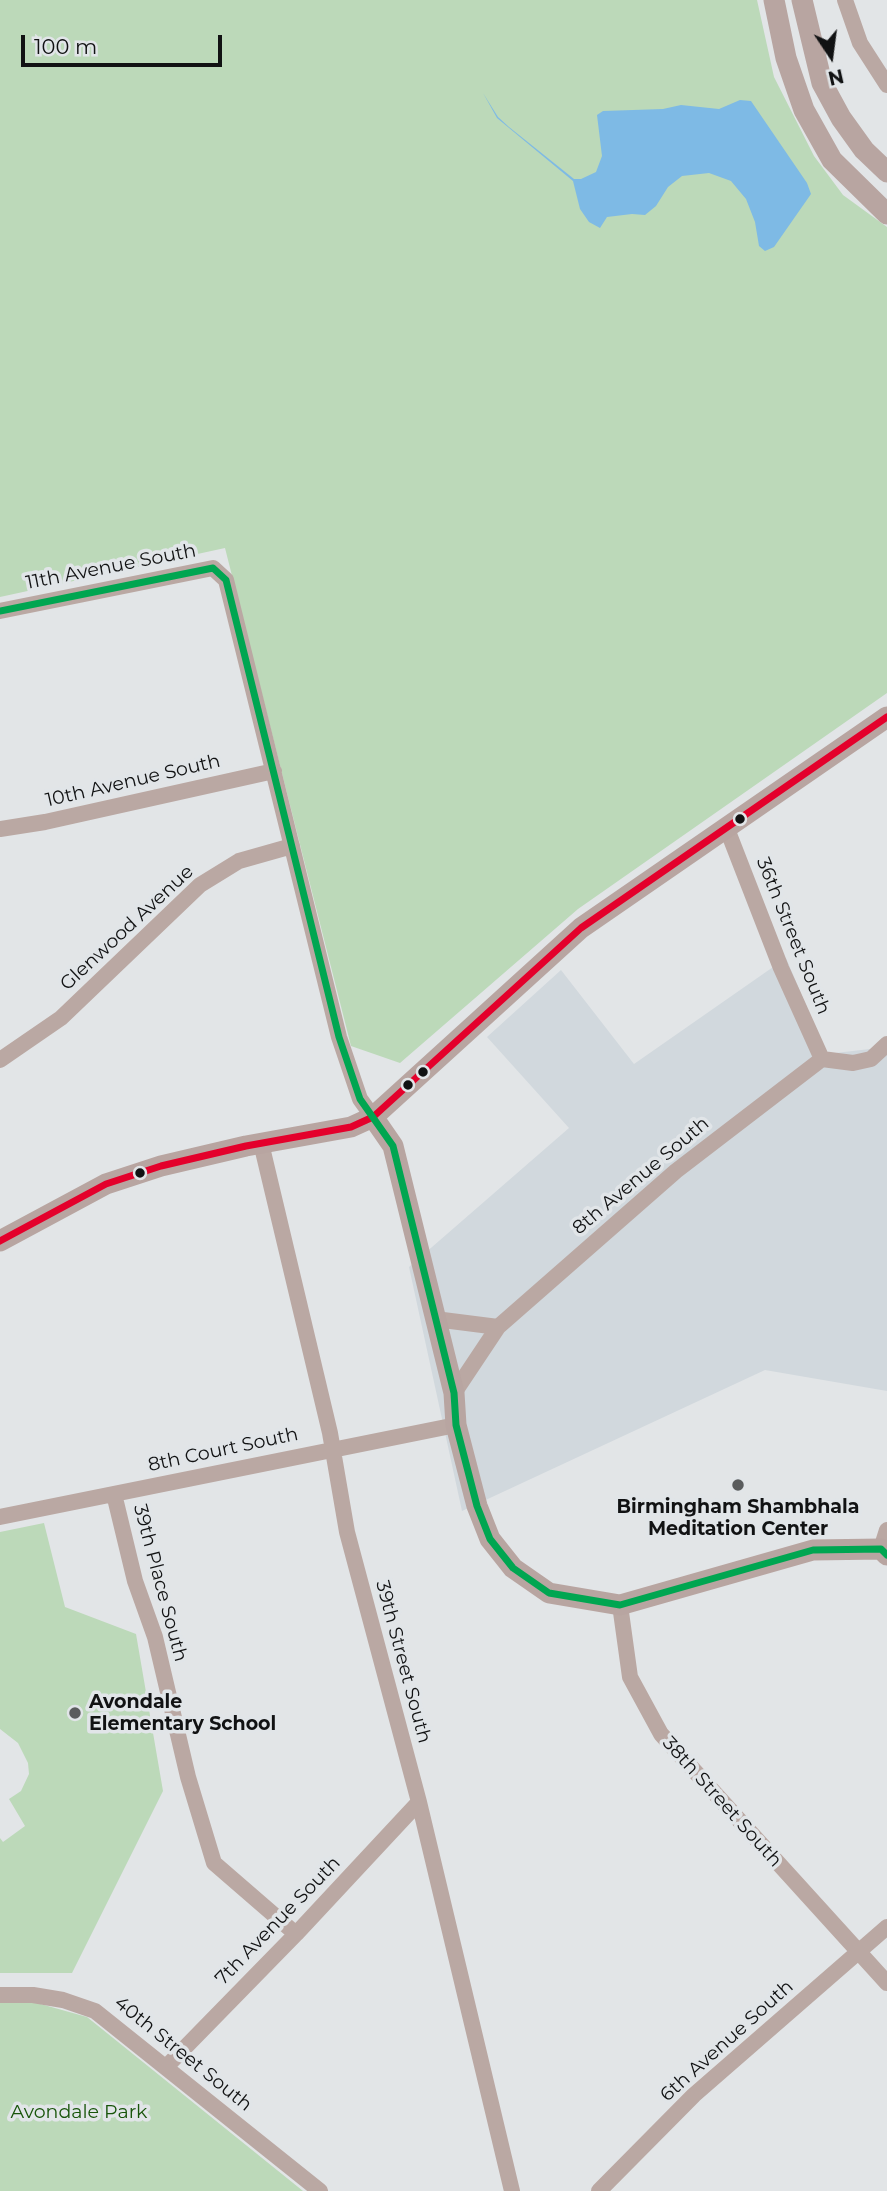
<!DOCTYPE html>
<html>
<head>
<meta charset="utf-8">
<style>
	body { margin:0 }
	#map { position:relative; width:887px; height:2191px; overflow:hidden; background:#e2e5e7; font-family:Montserrat,sans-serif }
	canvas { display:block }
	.north { position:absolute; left:796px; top:21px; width:70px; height:70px; -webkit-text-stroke:5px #e1e5e8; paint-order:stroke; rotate:167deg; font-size:19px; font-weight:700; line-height:28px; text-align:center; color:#111213 }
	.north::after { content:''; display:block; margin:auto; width:24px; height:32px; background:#111213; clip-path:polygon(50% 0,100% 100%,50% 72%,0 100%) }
	.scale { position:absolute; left:21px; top:35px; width:201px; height:32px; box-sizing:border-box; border:4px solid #111213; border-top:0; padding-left:9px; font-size:21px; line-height:24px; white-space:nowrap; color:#111213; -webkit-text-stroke:5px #e1e5e8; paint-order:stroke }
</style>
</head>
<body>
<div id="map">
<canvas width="887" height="2191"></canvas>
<div class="north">N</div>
<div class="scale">100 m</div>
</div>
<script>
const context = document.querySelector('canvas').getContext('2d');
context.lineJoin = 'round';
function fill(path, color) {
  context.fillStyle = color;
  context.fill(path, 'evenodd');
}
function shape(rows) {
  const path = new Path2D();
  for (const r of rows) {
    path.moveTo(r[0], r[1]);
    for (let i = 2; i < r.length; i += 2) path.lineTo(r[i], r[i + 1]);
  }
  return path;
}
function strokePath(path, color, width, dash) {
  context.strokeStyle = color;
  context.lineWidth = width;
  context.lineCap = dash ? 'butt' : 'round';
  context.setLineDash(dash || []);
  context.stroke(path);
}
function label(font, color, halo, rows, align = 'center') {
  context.font = font + ' Montserrat,sans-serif';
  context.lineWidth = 7;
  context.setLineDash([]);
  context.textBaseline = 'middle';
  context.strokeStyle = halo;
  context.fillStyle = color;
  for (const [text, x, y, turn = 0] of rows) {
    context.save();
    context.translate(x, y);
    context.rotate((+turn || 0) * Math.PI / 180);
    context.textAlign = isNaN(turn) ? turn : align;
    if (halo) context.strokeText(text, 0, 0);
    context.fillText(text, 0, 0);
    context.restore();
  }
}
const built = shape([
	[786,958,827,1054,887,1047,887,1391,765,1370,462,1511,409,1267,569,1128,487,1037,561,970,634,1064]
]);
const green = shape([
	[0,0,757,0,774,77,814,156,843,195,887,227,887,693,578,909,400,1063,351,1046,225,548,0,597],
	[44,1523,65,1607,136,1634,163,1791,72,1973,0,1973,0,1838,3,1842,25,1826,9,1799,21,1791,29,1774,28,1763,18,1743,0,1729,0,1532],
	[0,2003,37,2003,87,2017,303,2191,0,2191]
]);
const water = shape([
	[483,93,498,117,509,127,574,179,581,179,596,172,602,156,597,115,603,111,663,109,681,105,719,109,740,100,751,101,807,183,811,194,774,247,765,251,759,246,755,222,746,199,731,181,709,173,682,176,668,187,656,206,645,215,632,214,607,217,600,228,589,222,580,209,573,181,497,118]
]);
const street = shape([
	[845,0,860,43,887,85],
	[0,611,213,568,226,580,339,1037,360,1099,373,1117],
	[0,829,45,822,274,771],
	[727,829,781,968,822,1059],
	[0,1060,61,1018,200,885,239,861,292,846],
	[261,1143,330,1433,347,1532,419,1802,512,2191],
	[435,1319,498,1327],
	[454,1393,498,1327,676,1171,822,1059,853,1063,871,1059,887,1044],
	[114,1494,135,1581,155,1637,188,1777,214,1863,296,1934],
	[0,1517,456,1425],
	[881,1549,887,1530],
	[620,1605,630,1677,661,1734,887,1983],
	[0,1995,33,1995,63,2000,95,2011,320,2191],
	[166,2067,296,1934,419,1802],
	[599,2191,694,2095,887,1927]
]);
const secondary = shape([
	[774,0,786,58,804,110,832,160,887,214],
	[802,0,822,83,841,118,864,150,887,172],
	[373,1117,393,1146,454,1393,456,1425,477,1506,490,1539,513,1568,549,1593,620,1605,813,1550,881,1549,887,1555],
	[0,1241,106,1184,161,1166,246,1146,351,1127,373,1117,581,928,887,717]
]);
const bus1 = shape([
	[0,1241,106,1184,161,1166,246,1146,351,1127,373,1117,581,928,887,717]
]);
const bus2 = shape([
	[0,611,213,568,226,580,339,1037,360,1099,393,1146,454,1393,456,1425,477,1506,490,1539,513,1568,549,1593,620,1605,813,1550,881,1549,887,1555]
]);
const markers = [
	[740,819,6,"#111213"],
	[423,1072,6,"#111213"],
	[408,1085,6,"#111213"],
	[140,1173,6,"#111213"],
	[738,1485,7,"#5a5c5d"],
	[75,1713,7,"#5a5c5d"]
];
const streetNames = [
	["11th Avenue South",111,567,-11],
	["10th Avenue South",133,781,-13],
	["Glenwood Avenue",127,928,-43],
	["36th Street South",793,936,68],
	["8th Avenue South",641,1176,-40],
	["8th Court South",223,1450,-12],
	["39th Place South",160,1583,75],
	["39th Street South",403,1662,75],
	["38th Street South",722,1802,48],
	["7th Avenue South",278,1921,-46],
	["6th Avenue South",727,2041,-42],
	["40th Street South",183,2054,39]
];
const poiNames = [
	["Birmingham Shambhala",738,1507],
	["Meditation Center",738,1529],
	["Avondale",89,1702,"left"],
	["Elementary School",89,1724,"left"]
];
const parkNames = [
	["Avondale Park",79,2112]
];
fill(built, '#d1d8dd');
fill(green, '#bcd9b9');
fill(water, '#7ebae5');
strokePath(street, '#baa8a3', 16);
strokePath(secondary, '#b8a5a1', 21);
strokePath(bus1, '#e4002b', 7);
strokePath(bus2, '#00a651', 7);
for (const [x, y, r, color] of markers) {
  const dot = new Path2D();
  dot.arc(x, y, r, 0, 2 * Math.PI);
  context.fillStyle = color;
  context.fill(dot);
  strokePath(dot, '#e1e5e8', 2.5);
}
label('19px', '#111213', '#e1e5e8', streetNames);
label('bold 19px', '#111213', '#e1e5e8', poiNames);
label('19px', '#18550a', '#e1e5e8', parkNames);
</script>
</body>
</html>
